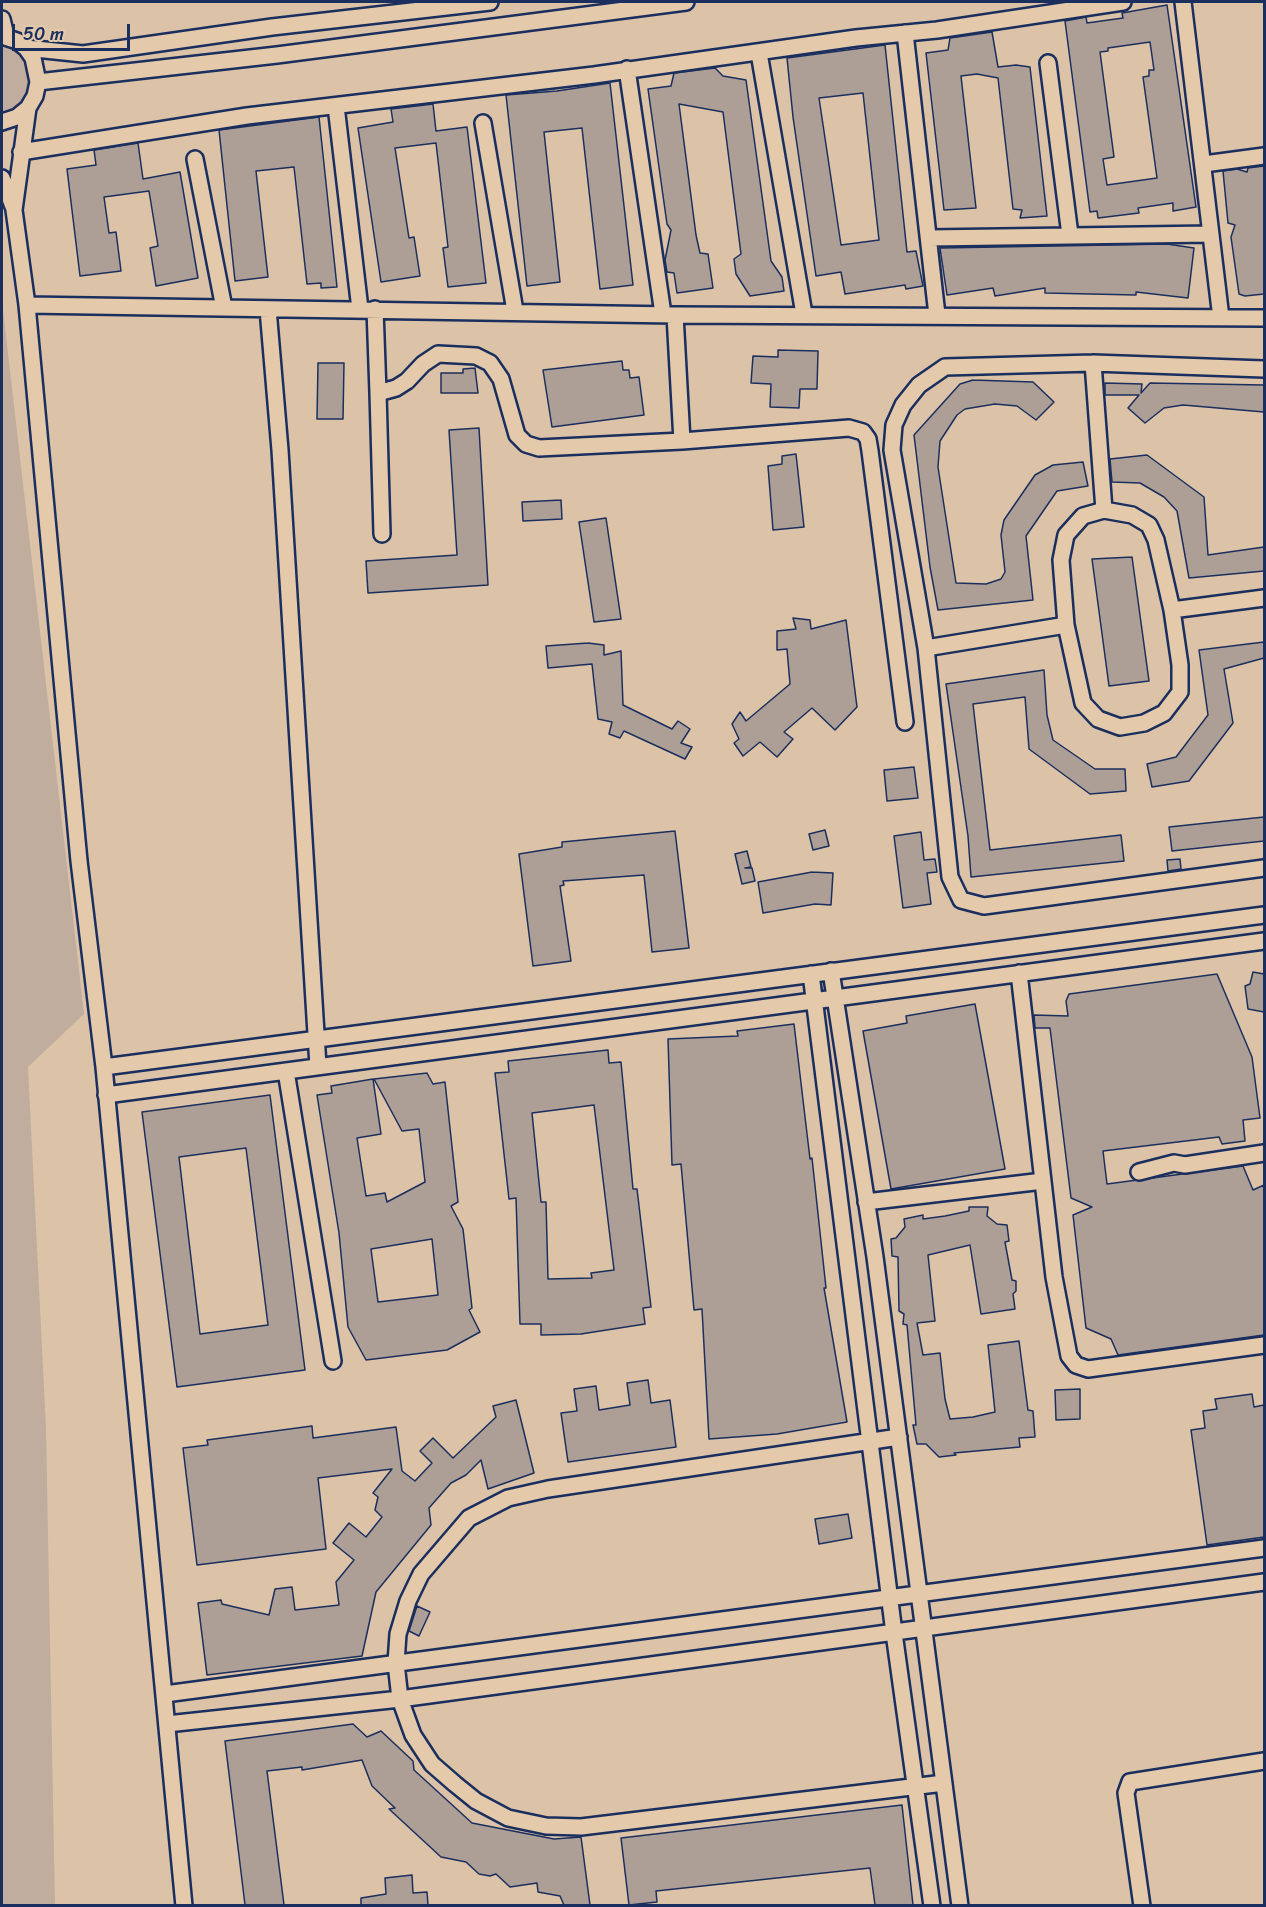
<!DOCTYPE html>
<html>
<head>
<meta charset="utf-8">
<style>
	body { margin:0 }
	#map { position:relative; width:1266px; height:1907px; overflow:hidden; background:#dcc3a8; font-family:Sriracha,sans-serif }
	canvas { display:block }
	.frame { position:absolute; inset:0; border:3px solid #1b2f5e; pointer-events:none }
	.scale { position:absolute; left:12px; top:24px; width:118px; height:27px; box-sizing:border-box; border:3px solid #1b2f5e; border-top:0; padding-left:8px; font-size:18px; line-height:21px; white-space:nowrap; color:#1b2f5e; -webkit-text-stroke:4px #e4c9ab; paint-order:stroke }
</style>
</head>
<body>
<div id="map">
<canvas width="1266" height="1907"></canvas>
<div class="frame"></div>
<div class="scale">50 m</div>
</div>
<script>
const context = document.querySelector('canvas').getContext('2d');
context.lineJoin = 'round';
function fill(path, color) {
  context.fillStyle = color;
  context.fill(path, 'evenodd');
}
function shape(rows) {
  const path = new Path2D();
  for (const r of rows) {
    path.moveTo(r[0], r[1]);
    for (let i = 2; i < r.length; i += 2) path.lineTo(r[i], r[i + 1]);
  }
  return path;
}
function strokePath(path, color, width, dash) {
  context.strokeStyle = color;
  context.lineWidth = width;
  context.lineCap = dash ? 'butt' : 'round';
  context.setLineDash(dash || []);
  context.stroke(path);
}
const green = shape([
	[2,45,16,51,25,61,30,73,30,86,25,98,16,108,2,114],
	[2,301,84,1014,28,1067,46,1428,55,1906,2,1905]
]);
const building = shape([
	[1167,5,1196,207,1173,211,1173,203,1138,208,1139,213,1098,218,1097,211,1090,212,1065,21,1086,17,1087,23,1123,18,1122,13,1167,5],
	[1150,42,1154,70,1149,70,1149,76,1143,77,1157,178,1107,185,1103,159,1114,157,1100,52,1108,51,1108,48,1150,42],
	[992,32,998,67,1016,65,1030,67,1047,216,1020,218,1022,210,1013,209,998,78,977,74,961,76,976,208,944,210,926,53,948,50,950,38,992,32],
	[885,45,907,252,916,251,923,286,906,289,905,285,845,294,841,272,816,276,793,117,787,58,885,45],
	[863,93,879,240,841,245,819,98,863,93],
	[715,68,723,76,746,80,771,261,782,277,784,291,750,296,736,274,734,259,741,254,723,112,679,104,696,235,700,253,708,254,713,288,677,293,674,273,667,272,665,260,671,230,667,224,648,89,671,86,674,73,715,68],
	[610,83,633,285,600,289,582,128,544,132,560,282,527,286,506,95,557,91,610,83],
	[433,104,436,131,467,127,486,283,448,287,443,248,448,247,436,143,395,148,409,238,414,237,420,276,381,282,358,128,393,122,391,109,433,104],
	[319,117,337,287,321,288,321,283,307,284,294,167,256,171,268,277,235,281,219,130,319,117],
	[138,143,143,179,180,172,198,278,156,286,150,248,158,246,149,191,104,197,109,233,116,232,121,271,80,276,67,169,96,165,94,150,138,143],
	[1264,166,1264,294,1245,296,1239,294,1231,237,1235,225,1228,223,1223,171,1237,169,1247,172,1248,168,1264,166],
	[1167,244,1194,248,1188,298,1136,292,1136,295,1045,293,1045,288,995,296,993,288,947,295,940,248,1167,244],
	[778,350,818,351,817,389,800,389,799,408,770,407,771,384,751,383,753,356,778,357,778,350],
	[622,361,623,370,629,370,630,378,639,377,644,415,552,427,543,370,622,361],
	[318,363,344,363,343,419,317,419,318,363],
	[475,368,478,393,441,393,441,373,463,373,463,369,475,368],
	[973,380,1033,382,1054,402,1036,420,1017,406,995,404,965,409,957,415,940,441,938,467,956,583,986,584,1001,579,1005,572,1001,535,1004,520,1035,475,1053,465,1083,462,1088,486,1057,491,1026,536,1033,600,938,610,930,567,914,435,960,384,973,380],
	[1105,383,1142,384,1141,393,1150,383,1264,385,1264,412,1183,405,1164,408,1145,423,1128,408,1139,395,1105,395,1105,383],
	[479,428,488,585,368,593,366,561,457,555,449,430,479,428],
	[796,454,804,527,773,530,768,466,782,464,782,456,796,454],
	[1147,455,1204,497,1208,555,1264,547,1264,571,1189,578,1177,511,1164,497,1140,483,1112,482,1110,459,1147,455],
	[561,500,562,519,523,521,522,502,561,500],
	[606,518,621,619,594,622,579,522,606,518],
	[1132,557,1149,681,1109,686,1092,559,1132,557],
	[793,618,810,620,811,629,846,620,857,707,835,730,812,708,784,732,793,739,777,757,760,742,743,756,734,743,739,739,732,724,740,712,746,721,790,684,787,649,777,650,777,631,796,629,793,618],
	[1264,642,1264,658,1224,669,1233,723,1189,781,1152,787,1147,764,1176,757,1208,715,1199,650,1264,642],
	[588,643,604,645,604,655,621,651,623,705,672,729,678,721,690,729,681,743,692,747,685,759,624,731,620,738,609,734,612,722,598,719,592,664,548,668,546,646,588,643],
	[1044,670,1047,715,1053,740,1095,769,1125,769,1126,791,1090,794,1029,749,1025,697,973,704,990,850,1121,835,1124,861,971,877,968,836,946,684,1044,670],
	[914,767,918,798,887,801,884,770,914,767],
	[1264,817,1264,841,1172,851,1169,827,1264,817],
	[825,830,829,846,813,850,809,834,825,830],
	[675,831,689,948,652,952,644,875,563,881,564,885,560,886,571,961,533,966,519,854,562,847,562,842,675,831],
	[921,832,924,860,935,859,937,872,927,873,931,904,903,908,894,836,921,832],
	[747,851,751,867,745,868,752,868,755,881,742,884,735,854,747,851],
	[1180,859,1181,869,1168,871,1167,860,1180,859],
	[812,872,833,873,831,905,815,904,763,913,758,882,812,872],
	[1253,972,1264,974,1264,1012,1248,1009,1245,986,1250,984,1253,972],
	[1217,974,1252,1057,1260,1118,1243,1120,1245,1141,1222,1144,1219,1137,1103,1151,1107,1184,1243,1166,1253,1190,1264,1185,1264,1335,1118,1355,1111,1339,1086,1328,1073,1215,1092,1207,1071,1198,1050,1028,1035,1028,1034,1015,1068,1016,1066,1001,1069,994,1217,974],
	[975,1004,1005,1169,891,1189,863,1031,907,1023,906,1016,975,1004],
	[794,1024,810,1159,812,1158,826,1288,824,1288,847,1422,777,1434,709,1439,702,1309,694,1310,681,1164,672,1165,668,1039,738,1036,737,1031,794,1024],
	[608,1050,609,1063,621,1062,633,1189,637,1189,651,1307,643,1308,645,1324,581,1334,541,1335,541,1324,520,1324,516,1198,509,1199,495,1073,509,1072,508,1061,608,1050],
	[594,1105,614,1270,591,1273,592,1278,548,1279,546,1202,541,1202,532,1113,594,1105],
	[427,1073,433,1084,445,1082,458,1202,451,1206,463,1229,472,1308,469,1310,480,1332,447,1350,366,1360,348,1327,339,1233,317,1095,332,1093,331,1086,373,1079,381,1134,357,1138,366,1196,385,1193,387,1202,425,1182,419,1129,402,1131,374,1079,427,1073],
	[432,1239,438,1295,378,1302,371,1249,432,1239],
	[270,1095,305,1370,177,1387,142,1112,270,1095],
	[246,1148,268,1325,200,1334,179,1157,246,1148],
	[969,1207,988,1207,987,1216,997,1224,1007,1225,1009,1241,1005,1242,1012,1280,1016,1281,1016,1291,1013,1294,1015,1309,981,1314,970,1245,928,1255,935,1321,917,1323,923,1355,940,1353,945,1399,950,1419,973,1417,995,1412,988,1345,1019,1341,1028,1410,1033,1411,1035,1437,1019,1438,1020,1447,954,1453,956,1455,939,1457,926,1444,917,1444,913,1425,916,1425,907,1325,903,1324,904,1314,899,1311,898,1257,892,1256,891,1239,896,1238,905,1227,904,1219,923,1215,923,1219,945,1216,969,1211,969,1207],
	[648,1380,651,1403,670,1400,676,1447,568,1462,561,1413,577,1411,574,1389,596,1386,599,1410,630,1405,627,1383,648,1380],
	[1080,1389,1080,1419,1056,1420,1055,1390,1080,1389],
	[1252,1394,1254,1407,1264,1405,1264,1537,1207,1545,1191,1430,1205,1428,1203,1411,1217,1409,1215,1399,1252,1394],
	[516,1400,534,1473,488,1489,481,1460,466,1475,451,1483,429,1508,431,1525,376,1592,362,1656,207,1675,198,1603,221,1600,222,1604,269,1615,275,1589,292,1587,295,1610,339,1605,336,1582,354,1560,333,1543,349,1523,366,1537,382,1517,375,1510,378,1497,373,1493,392,1469,318,1478,326,1549,197,1565,183,1448,208,1445,207,1440,312,1426,313,1438,396,1427,402,1471,415,1481,432,1463,420,1451,433,1438,453,1458,496,1417,493,1406,516,1400],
	[848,1514,852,1538,819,1544,815,1519,848,1514],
	[417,1606,430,1612,419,1636,409,1631,417,1606],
	[353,1724,367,1737,381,1731,413,1761,414,1770,472,1823,554,1839,581,1837,590,1905,564,1905,560,1896,538,1892,537,1883,510,1887,496,1874,490,1876,479,1874,466,1862,441,1857,389,1809,395,1808,372,1786,362,1760,302,1770,302,1767,267,1771,284,1905,245,1905,225,1741,353,1724],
	[902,1805,913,1905,875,1905,870,1868,656,1891,657,1902,629,1905,621,1838,902,1805],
	[412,1875,413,1893,427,1892,428,1905,361,1905,361,1898,386,1894,385,1878,412,1875]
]);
const minor = shape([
	[1183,2,1221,318],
	[2,19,6,36],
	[905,33,937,315],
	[2,36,17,41,26,48,33,58,38,82,35,96,28,108,17,117,2,122],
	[26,48,83,54,272,27,490,2],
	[759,53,804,314],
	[1048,63,1070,235],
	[627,69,663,314],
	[38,82,277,55,686,2],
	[336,106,360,309],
	[28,108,14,210,27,305,79,861,104,1067,184,1906],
	[483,123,515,311],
	[21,152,247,116,594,75,856,38,937,30,1123,2],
	[195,159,224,308],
	[1204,164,1264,156],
	[2,178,14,209],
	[929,238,1211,234],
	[27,305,675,315,1264,318],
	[268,309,280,450,318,1066],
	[375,309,378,393,396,388,407,381,423,364,438,354,476,356,490,363,501,379,517,435,526,444,539,448,682,441,849,428,863,432,868,439,870,451,905,722],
	[675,315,682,441],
	[1093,363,1104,510],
	[1264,369,1093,363,945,367,919,385,903,405,894,425,892,450,926,648,950,877,961,900,984,906,1264,868],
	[378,393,382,534],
	[1104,510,1132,515,1149,525,1156,540,1172,610,1180,665,1180,692,1164,713,1144,723,1120,727,1098,719,1083,703,1066,625,1061,560,1066,535,1083,516,1104,510],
	[1172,610,1264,598],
	[926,648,1066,625],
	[831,971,875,1257,960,1906],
	[1019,973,1054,1277,1069,1356,1076,1365,1088,1369,1264,1345],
	[811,974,894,1633,932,1906],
	[104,1067,1264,915],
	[286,1071,333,1361],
	[106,1095,1264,941],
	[1139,1172,1174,1163,1185,1165,1264,1153],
	[866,1202,1043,1181],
	[899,1437,548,1489,508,1498,469,1518,421,1574,408,1601,398,1634,396,1663,400,1699,413,1735,432,1764,455,1784,476,1801,508,1818,546,1826,581,1827,944,1783],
	[165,1694,1264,1548],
	[167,1724,400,1699,1264,1582],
	[1142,1906,1126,1793,1130,1782,1264,1761]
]);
fill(green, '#c0ad9d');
fill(building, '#ad9e96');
strokePath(building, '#1b2f5e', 1.5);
strokePath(minor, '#1b2f5e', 20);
strokePath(minor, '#e4c9ab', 15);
</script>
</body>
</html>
